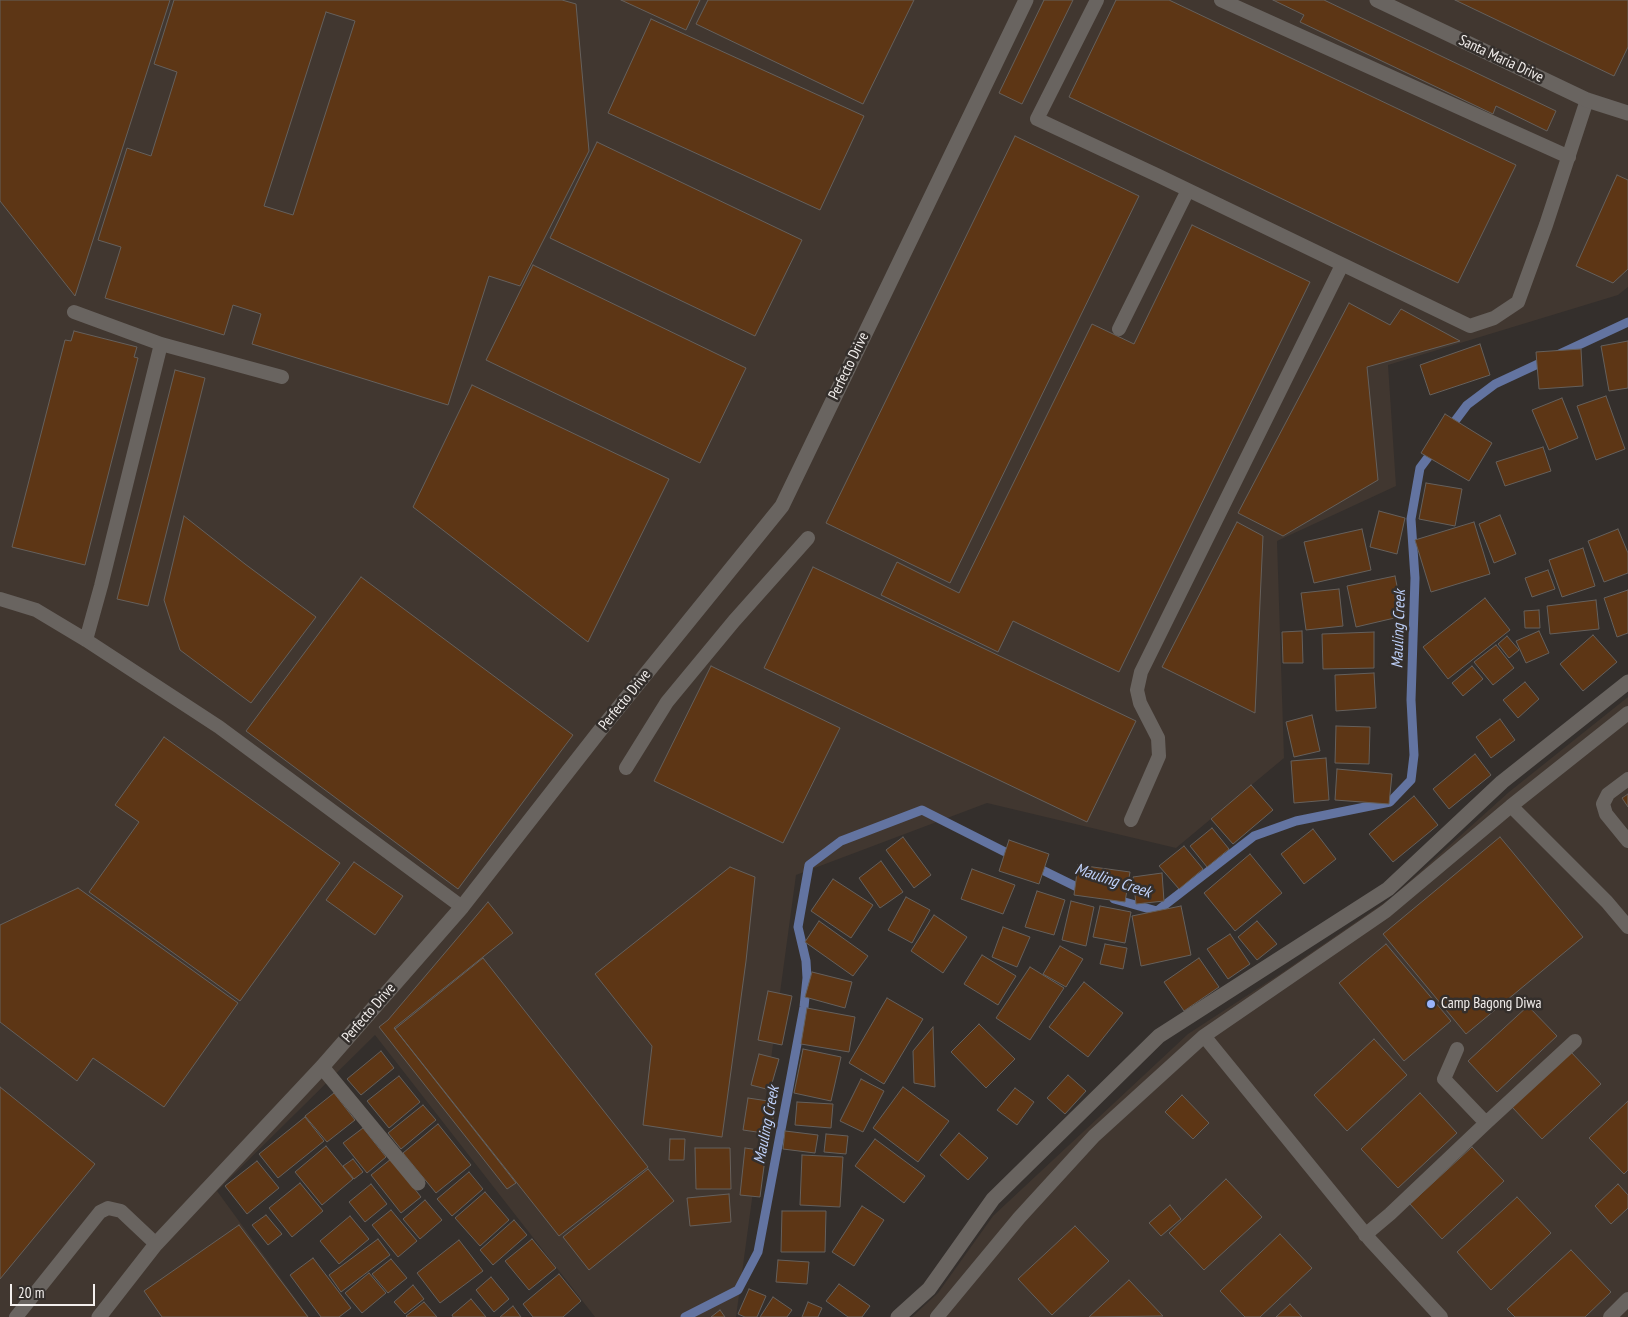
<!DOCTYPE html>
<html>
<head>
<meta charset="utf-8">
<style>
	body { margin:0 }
	#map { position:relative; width:1628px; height:1317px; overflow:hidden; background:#342f2c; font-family:"PT Sans Narrow",sans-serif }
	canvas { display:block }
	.scale { position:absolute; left:10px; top:1284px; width:85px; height:22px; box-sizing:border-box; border:2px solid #f3efed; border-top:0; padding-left:6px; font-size:15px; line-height:18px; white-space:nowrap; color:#f3efed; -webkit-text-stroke:4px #342f2c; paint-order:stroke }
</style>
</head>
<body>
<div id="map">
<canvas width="1628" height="1317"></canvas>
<div class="scale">20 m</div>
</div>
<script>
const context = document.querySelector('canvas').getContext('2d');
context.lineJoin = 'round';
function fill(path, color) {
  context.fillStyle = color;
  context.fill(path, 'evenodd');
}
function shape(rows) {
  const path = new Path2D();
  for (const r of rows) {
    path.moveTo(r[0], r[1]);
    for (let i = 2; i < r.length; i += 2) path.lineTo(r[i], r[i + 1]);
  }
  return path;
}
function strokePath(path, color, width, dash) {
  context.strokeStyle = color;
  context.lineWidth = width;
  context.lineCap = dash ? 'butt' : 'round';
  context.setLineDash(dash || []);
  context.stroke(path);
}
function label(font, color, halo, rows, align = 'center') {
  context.font = font + ' "PT Sans Narrow",sans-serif';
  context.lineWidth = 5;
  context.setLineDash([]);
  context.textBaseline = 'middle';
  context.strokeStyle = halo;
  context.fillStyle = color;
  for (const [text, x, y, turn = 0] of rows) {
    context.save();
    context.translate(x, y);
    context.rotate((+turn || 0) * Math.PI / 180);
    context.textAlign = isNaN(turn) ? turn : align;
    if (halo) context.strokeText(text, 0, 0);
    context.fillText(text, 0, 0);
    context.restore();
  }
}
const built = shape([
	[0,0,1628,0,1628,287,1618,295,1388,365,1396,486,1277,541,1284,758,1176,848,987,803,796,875,736,1317,595,1317,375,1035,217,1191,309,1317,0,1317],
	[1628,697,1628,1317,912,1317,938,1293,993,1216,1188,1034,1280,974,1391,898,1509,792]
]);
const stream = shape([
	[1449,429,1467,405,1495,384,1628,322],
	[1034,866,1085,891],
	[1114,899,1157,911,1254,836,1296,821,1390,802,1411,780,1414,755,1411,700,1415,578,1411,519,1420,468,1435,448],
	[685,1317,738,1290,758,1252,804,1007,807,978,806,961,798,927,809,865,841,841,922,810,1015,857]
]);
const building = shape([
	[0,0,170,0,75,296,0,201,0,0],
	[174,0,562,0,576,4,589,151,520,286,489,276,448,405,252,344,261,314,233,305,224,335,105,298,121,247,98,240,127,148,151,156,177,72,154,64,174,0],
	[326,12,355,21,293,215,264,206,326,12],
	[621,0,700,0,686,30,621,0],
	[708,0,914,0,863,104,696,24,708,0],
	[1044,0,1073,0,1022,104,999,93,1044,0],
	[1116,0,1169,0,1516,165,1458,283,1069,97,1116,0],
	[1273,0,1324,0,1556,111,1547,131,1496,106,1493,114,1300,22,1304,15,1273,0],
	[1455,0,1628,0,1628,47,1614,76,1455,0],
	[651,19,864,116,820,210,608,113,651,19],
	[1015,136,1139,196,950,583,826,523,1015,136],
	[597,142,802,240,755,336,550,238,597,142],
	[1617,175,1628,180,1628,269,1613,283,1576,266,1617,175],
	[1192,225,1310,282,1119,672,1013,621,998,652,881,595,897,562,959,593,1092,324,1134,344,1192,225],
	[533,265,746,368,700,463,486,360,533,265],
	[1349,303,1390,325,1401,309,1460,341,1367,367,1378,480,1283,536,1238,513,1349,303],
	[74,331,137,347,134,357,138,358,85,565,12,547,65,340,71,341,74,331],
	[1628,341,1628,388,1609,391,1601,346,1628,341],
	[1480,344,1490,375,1430,395,1420,365,1480,344],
	[1581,349,1583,386,1539,389,1536,352,1581,349],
	[175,370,205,378,148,606,117,599,175,370],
	[472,385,669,479,588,642,413,507,472,385],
	[1606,396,1625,449,1596,460,1577,406,1606,396],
	[1562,398,1578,438,1549,450,1532,410,1562,398],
	[1445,414,1492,443,1469,481,1421,453,1445,414],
	[1543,447,1551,471,1505,486,1496,462,1543,447],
	[1426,483,1462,489,1455,526,1419,519,1426,483],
	[1379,511,1405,518,1397,554,1370,547,1379,511],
	[1500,515,1516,554,1494,563,1479,524,1500,515],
	[184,516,245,564,316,617,251,703,180,650,164,600,184,516],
	[1237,522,1263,536,1255,713,1162,667,1237,522],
	[1474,522,1490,574,1431,592,1415,540,1474,522],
	[1362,529,1371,570,1314,583,1304,542,1362,529],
	[1618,529,1628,553,1628,573,1604,582,1588,541,1618,529],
	[1583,548,1595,586,1562,597,1549,560,1583,548],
	[813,567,1136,721,1087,822,764,668,813,567],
	[1548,570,1555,589,1532,597,1525,578,1548,570],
	[1395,576,1403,616,1356,627,1347,586,1395,576],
	[361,577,573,735,458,889,246,731,361,577],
	[1339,589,1343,626,1306,630,1301,593,1339,589],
	[1628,590,1628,633,1617,637,1604,598,1628,590],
	[1485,598,1510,630,1448,679,1423,647,1485,598],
	[1596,600,1599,629,1550,634,1547,606,1596,600],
	[1539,610,1540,628,1525,628,1524,611,1539,610],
	[1302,631,1303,663,1283,663,1282,632,1302,631],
	[1539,631,1549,653,1526,663,1516,641,1539,631],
	[1374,632,1374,668,1323,669,1322,634,1374,632],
	[1593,635,1617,662,1583,691,1560,664,1593,635],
	[1507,636,1519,650,1509,658,1498,644,1507,636],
	[1496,645,1514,668,1493,685,1474,662,1496,645],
	[711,666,840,728,783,843,654,781,711,666],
	[1472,666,1483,679,1463,696,1452,683,1472,666],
	[1374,673,1376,708,1336,711,1335,675,1374,673],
	[1525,682,1539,699,1518,718,1503,700,1525,682],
	[1312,715,1320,751,1294,757,1286,722,1312,715],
	[1500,719,1515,740,1491,758,1476,737,1500,719],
	[1336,726,1370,727,1369,764,1335,763,1336,726],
	[164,737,340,863,240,1001,89,892,139,822,115,805,164,737],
	[1475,754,1491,775,1449,809,1433,789,1475,754],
	[1326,758,1329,800,1294,803,1291,761,1326,758],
	[1337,769,1392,774,1389,804,1335,800,1337,769],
	[1251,785,1273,810,1233,844,1211,819,1251,785],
	[1628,794,1628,807,1622,798,1628,794],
	[1414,796,1438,825,1393,862,1369,834,1414,796],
	[1212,828,1229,849,1207,867,1190,846,1212,828],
	[1313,829,1336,859,1304,884,1281,854,1313,829],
	[903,837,931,875,914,888,886,850,903,837],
	[1500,837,1583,937,1466,1034,1383,934,1500,837],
	[1009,840,1049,854,1039,884,999,871,1009,840],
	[1184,846,1203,869,1179,889,1159,866,1184,846],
	[1250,854,1282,893,1235,931,1204,893,1250,854],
	[881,861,903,892,880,908,859,878,881,861],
	[354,862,403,896,375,935,326,900,354,862],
	[1078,865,1130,872,1125,902,1074,895,1078,865],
	[730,867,755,877,746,961,722,1137,643,1125,652,1046,595,974,730,867],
	[972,869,1015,885,1003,914,961,899,972,869],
	[1162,873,1164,901,1136,904,1133,877,1162,873],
	[833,879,873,905,851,938,811,911,833,879],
	[78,888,238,1003,164,1107,93,1058,77,1081,0,1022,0,925,78,888],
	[1037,891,1065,900,1054,935,1025,927,1037,891],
	[906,897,930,910,912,943,888,930,906,897],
	[1071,901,1094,907,1086,946,1062,940,1071,901],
	[488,902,513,933,394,1028,516,1183,507,1189,379,1027,388,1020,488,902],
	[1100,906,1131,912,1125,943,1093,937,1100,906],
	[1181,906,1191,955,1141,966,1132,916,1181,906],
	[934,915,967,937,943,973,911,951,934,915],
	[819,921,868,956,853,976,805,942,819,921],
	[1257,921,1277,944,1257,960,1238,937,1257,921],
	[1003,927,1030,937,1017,967,992,957,1003,927],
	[1230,934,1250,964,1228,979,1207,949,1230,934],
	[1105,944,1127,948,1123,969,1100,964,1105,944],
	[1386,944,1451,1021,1404,1061,1339,983,1386,944],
	[1060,946,1083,959,1066,987,1043,974,1060,946],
	[982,955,1016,976,998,1005,964,984,982,955],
	[483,958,648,1167,559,1236,395,1029,483,958],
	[1199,958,1219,987,1184,1011,1164,982,1199,958],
	[1030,967,1064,988,1030,1040,996,1018,1030,967],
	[812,972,852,982,845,1008,805,997,812,972],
	[1084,982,1123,1013,1088,1057,1049,1027,1084,982],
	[768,991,792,996,782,1045,758,1040,768,991],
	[887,998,923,1019,884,1084,849,1063,887,998],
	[1528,1006,1557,1036,1497,1092,1468,1061,1528,1006],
	[807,1008,855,1017,849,1052,801,1044,807,1008],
	[979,1024,1015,1059,986,1088,951,1052,979,1024],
	[933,1027,935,1087,914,1083,913,1051,933,1027],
	[1374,1039,1407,1075,1347,1131,1314,1095,1374,1039],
	[803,1049,841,1057,831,1101,794,1093,803,1049],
	[381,1051,394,1068,361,1095,347,1079,381,1051],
	[1571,1052,1601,1084,1542,1139,1512,1107,1571,1052],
	[759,1054,779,1059,770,1090,751,1085,759,1054],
	[1068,1075,1086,1091,1065,1114,1047,1098,1068,1075],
	[399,1076,420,1102,389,1128,367,1101,399,1076],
	[861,1079,884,1091,863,1132,840,1121,861,1079],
	[0,1087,95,1164,0,1279,0,1087],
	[903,1087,949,1121,918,1162,873,1128,903,1087],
	[1015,1088,1034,1102,1017,1125,997,1110,1015,1088],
	[334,1093,355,1120,327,1142,305,1116,334,1093],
	[1420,1093,1457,1133,1398,1188,1361,1149,1420,1093],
	[1182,1095,1209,1123,1193,1139,1165,1112,1182,1095],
	[748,1098,775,1102,771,1134,743,1130,748,1098],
	[1628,1101,1628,1170,1624,1174,1589,1138,1628,1101],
	[797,1102,833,1104,831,1128,795,1125,797,1102],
	[423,1105,436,1120,401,1149,388,1133,423,1105],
	[305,1117,324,1141,278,1178,259,1154,305,1117],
	[438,1124,471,1165,436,1193,403,1153,438,1124],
	[363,1128,386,1157,367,1173,343,1143,363,1128],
	[785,1131,818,1135,815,1153,783,1149,785,1131],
	[959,1133,988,1158,968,1180,940,1155,959,1133],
	[826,1134,848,1136,846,1154,824,1152,826,1134],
	[670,1139,685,1139,684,1160,669,1160,670,1139],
	[875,1139,925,1176,904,1203,855,1166,875,1139],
	[326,1146,353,1179,322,1205,295,1172,326,1146],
	[1472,1147,1504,1181,1442,1239,1410,1204,1472,1147],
	[695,1148,730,1148,731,1189,696,1189,695,1148],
	[745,1148,766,1151,760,1197,740,1195,745,1148],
	[802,1155,843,1157,840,1207,800,1205,802,1155],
	[353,1159,363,1172,354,1179,343,1166,353,1159],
	[391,1159,421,1197,401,1213,371,1175,391,1159],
	[257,1161,279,1188,247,1214,225,1186,257,1161],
	[648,1169,674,1201,589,1270,563,1237,648,1169],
	[469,1172,483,1189,452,1216,437,1199,469,1172],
	[1226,1179,1262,1217,1204,1270,1169,1233,1226,1179],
	[300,1183,323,1211,292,1237,269,1208,300,1183],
	[371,1184,387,1204,365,1222,349,1202,371,1184],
	[1618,1184,1628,1195,1628,1208,1611,1224,1595,1206,1618,1184],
	[485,1192,509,1220,480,1246,455,1218,485,1192],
	[729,1194,731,1222,690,1226,687,1198,729,1194],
	[1517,1197,1551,1233,1491,1290,1457,1252,1517,1197],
	[425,1200,442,1220,420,1239,403,1219,425,1200],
	[1170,1205,1181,1219,1161,1236,1149,1223,1170,1205],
	[862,1206,884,1220,854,1266,832,1252,862,1206],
	[391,1210,417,1241,398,1257,372,1225,391,1210],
	[782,1211,826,1211,825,1252,781,1252,782,1211],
	[266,1215,282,1234,268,1245,252,1225,266,1215],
	[350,1216,369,1239,339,1264,320,1241,350,1216],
	[514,1220,527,1235,493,1265,480,1250,514,1220],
	[239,1225,308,1317,162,1317,144,1291,239,1225],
	[1075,1226,1109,1261,1052,1315,1018,1279,1075,1226],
	[1280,1234,1312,1268,1260,1317,1245,1317,1220,1291,1280,1234],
	[378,1239,390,1255,341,1292,329,1275,378,1239],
	[532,1239,556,1268,529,1290,505,1261,532,1239],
	[459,1240,483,1271,440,1303,417,1273,459,1240],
	[1571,1250,1611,1292,1585,1317,1515,1317,1507,1309,1571,1250],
	[313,1258,351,1308,339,1317,321,1317,290,1275,313,1258],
	[391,1259,407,1278,388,1293,372,1274,391,1259],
	[778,1260,809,1262,807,1284,776,1282,778,1260],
	[369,1273,386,1293,362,1313,345,1293,369,1273],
	[559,1274,581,1301,563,1317,533,1317,523,1304,559,1274],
	[491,1277,509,1299,494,1312,476,1290,491,1277],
	[1129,1280,1163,1316,1089,1317,1129,1280],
	[839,1284,870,1306,862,1317,848,1317,826,1301,839,1284],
	[413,1285,424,1299,405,1314,394,1302,413,1285],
	[749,1289,766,1296,757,1317,745,1317,738,1314,749,1289],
	[773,1297,792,1310,787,1317,760,1317,773,1297],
	[471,1299,486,1317,453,1317,452,1315,471,1299],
	[424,1302,437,1317,407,1317,406,1316,424,1302],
	[808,1302,822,1308,818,1317,802,1317,808,1302],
	[1290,1304,1302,1317,1276,1317,1290,1304],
	[513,1306,521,1317,500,1317,513,1306],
	[720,1310,725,1317,711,1317,720,1310]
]);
const lane = shape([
	[1097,0,1037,119,1159,176,1470,326,1494,318,1518,302,1546,225,1587,100],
	[1221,0,1569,157],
	[74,312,161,344,282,377],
	[1119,329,1188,190],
	[0,599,36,610,86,640,219,727,462,907],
	[86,640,101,586,161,344],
	[626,768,667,702,734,621,808,538],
	[1628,779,1608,794,1603,804,1606,814,1628,841],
	[1511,806,1607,902,1628,927],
	[1131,820,1159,756,1158,738,1140,703,1137,690,1141,672,1342,265],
	[1204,1036,1371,1241,1441,1317],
	[1457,1049,1444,1079,1486,1123],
	[1365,1235,1390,1214,1486,1123,1575,1041],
	[16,1317,100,1212,108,1208,121,1211,156,1244],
	[937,1317,1019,1218,1094,1136,1204,1036,1386,911,1511,806,1628,713],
	[1610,1317,1628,1299]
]);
const street = shape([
	[1377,0,1587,100,1628,113],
	[322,1067,418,1183],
	[99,1317,156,1244,322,1067,462,907,598,733,782,506,1026,0],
	[898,1317,929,1289,993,1199,1159,1036,1388,889,1502,782,1628,682]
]);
const markers = [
	[1431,1004,5,"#99b5fd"]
];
const streetNames = [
	["Santa Maria Drive",1501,59,25],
	["Perfecto Drive",849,366,-64],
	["Perfecto Drive",625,700,-51],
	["Perfecto Drive",369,1013,-49]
];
const poiNames = [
	["Camp Bagong Diwa",1441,1004]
];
const waterNames = [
	["Mauling Creek",1399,629,-88],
	["Mauling Creek",1113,881,18],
	["Mauling Creek",767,1125,-79]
];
fill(built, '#413730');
strokePath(stream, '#6374a1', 9);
fill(building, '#5d3615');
strokePath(building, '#65605c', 1);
strokePath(lane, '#696460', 14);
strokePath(street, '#696460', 15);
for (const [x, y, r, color] of markers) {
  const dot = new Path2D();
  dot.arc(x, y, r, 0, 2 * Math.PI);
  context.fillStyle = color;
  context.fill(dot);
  strokePath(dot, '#342f2c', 2);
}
label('15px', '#f3efed', '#342f2c', streetNames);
label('15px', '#f3efed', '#342f2c', poiNames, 'left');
label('italic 16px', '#bfd1fa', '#342f2c', waterNames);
</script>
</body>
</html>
